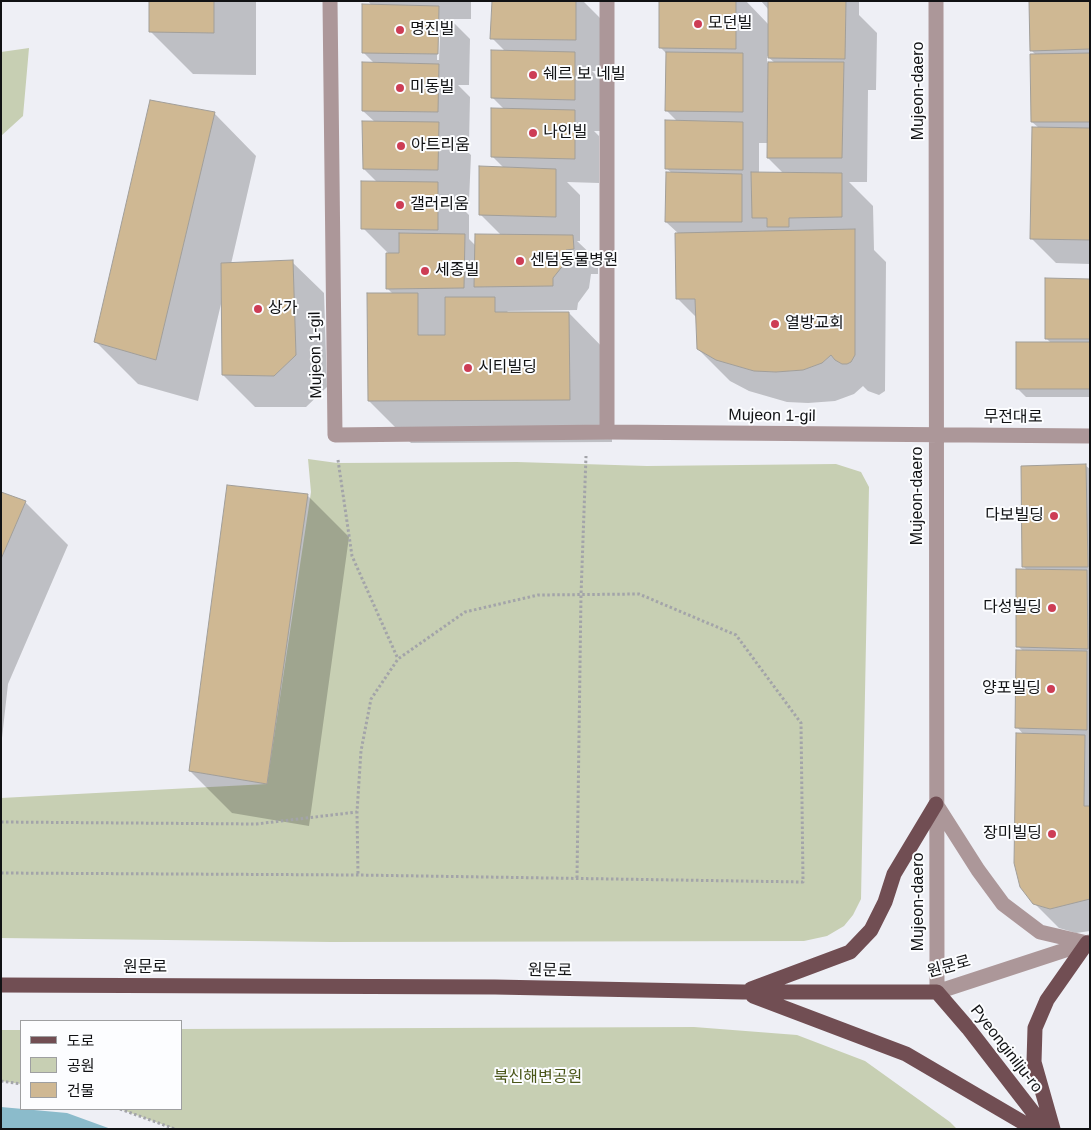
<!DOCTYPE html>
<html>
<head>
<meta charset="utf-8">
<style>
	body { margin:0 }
	#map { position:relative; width:1091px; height:1130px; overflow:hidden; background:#eeeff5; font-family:Helvetica,"Noto Sans KR",sans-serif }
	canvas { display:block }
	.frame { position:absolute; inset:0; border:2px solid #111214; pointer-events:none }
	.legend { position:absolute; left:20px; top:1020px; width:162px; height:90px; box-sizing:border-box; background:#fcfdff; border:1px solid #9e9fa1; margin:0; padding:6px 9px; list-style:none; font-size:15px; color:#111214 }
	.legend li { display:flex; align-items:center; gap:10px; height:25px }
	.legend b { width:25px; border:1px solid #9e9fa1 }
</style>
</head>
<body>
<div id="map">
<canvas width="1091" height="1130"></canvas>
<div class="frame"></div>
<ul class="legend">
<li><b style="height:6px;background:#714e53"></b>도로</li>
<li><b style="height:14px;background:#c7cfb3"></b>공원</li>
<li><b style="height:14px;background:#cfb893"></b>건물</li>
</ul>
</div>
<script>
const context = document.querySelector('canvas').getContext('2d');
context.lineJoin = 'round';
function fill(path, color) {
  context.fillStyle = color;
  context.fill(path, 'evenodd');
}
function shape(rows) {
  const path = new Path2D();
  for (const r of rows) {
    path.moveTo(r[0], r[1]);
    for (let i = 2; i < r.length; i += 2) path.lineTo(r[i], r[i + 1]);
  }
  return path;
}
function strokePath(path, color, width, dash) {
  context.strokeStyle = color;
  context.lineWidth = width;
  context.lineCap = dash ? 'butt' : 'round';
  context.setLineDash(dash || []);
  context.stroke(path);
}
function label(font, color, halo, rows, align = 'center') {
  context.font = font + ' Helvetica,"Noto Sans KR",sans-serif';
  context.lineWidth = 4;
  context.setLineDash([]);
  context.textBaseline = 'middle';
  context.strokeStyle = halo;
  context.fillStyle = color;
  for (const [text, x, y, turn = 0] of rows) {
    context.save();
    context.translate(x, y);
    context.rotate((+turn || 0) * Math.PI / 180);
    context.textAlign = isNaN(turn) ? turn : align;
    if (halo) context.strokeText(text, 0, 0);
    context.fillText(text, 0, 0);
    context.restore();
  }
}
const green = shape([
	[29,48,23,116,1,136,1,52],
	[308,459,337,463,517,462,647,466,836,464,861,472,869,487,861,899,853,915,844,926,827,936,804,941,331,942,1,938,1,798,267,784,311,492],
	[694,1027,797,1035,865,1061,950,1122,957,1129,175,1129,120,1109,181,1109,181,1029],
	[1,1030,21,1030,21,1084,1,1081]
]);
const water = shape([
	[1,1107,67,1113,111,1129,1,1129]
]);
const shadow = shape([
	[150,1,256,1,256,75,193,74,150,31],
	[368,1,471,1,471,19,450,19,470,39,469,85,458,85,470,97,469,143,458,143,471,155,469,201,455,201,469,215,469,239,476,246,501,235,480,214,504,168,492,156,505,110,493,98,505,51,492,38,493,1,583,1,607,25,607,71,592,71,606,85,606,131,594,131,599,136,599,183,567,182,580,195,580,241,577,241,598,261,598,274,591,274,589,288,578,303,577,310,507,311,510,314,569,313,611,356,612,442,411,443,369,401,393,294,387,288,389,254,363,228,377,182,364,169,375,122,363,111,375,64,364,53,372,6],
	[437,37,440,37,439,60,437,60],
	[661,1,746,1,769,25,769,10,761,1,859,1,859,15,877,33,876,90,868,90,867,182,849,182,873,206,874,250,886,262,885,391,879,395,868,391,863,386,854,394,835,401,808,403,787,402,749,391,730,381,698,349,697,318,677,298,679,234,666,222,672,173,666,168,678,122,667,111,667,54,660,47],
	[767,56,775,63,767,63],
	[759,143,768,143,768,158,784,174,759,174],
	[1090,1,1090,264,1056,263,1031,238,1039,128,1032,122,1036,55,1031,50],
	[214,113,256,156,231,264,292,262,324,293,327,387,306,407,255,407,223,375,221,304,198,401,138,384,95,341],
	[1090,280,1090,397,1026,397,1017,388,1051,343,1046,338],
	[1086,466,1090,469,1090,931,1076,933,1059,928,1034,903,1024,735,1017,727,1023,651,1018,646,1027,570,1023,566],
	[1,493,25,502,68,545,8,684,1,747],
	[307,495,349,537,309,826,232,813,190,771]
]);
const building = shape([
	[149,1,214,1,214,33,149,32,149,1],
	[492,1,576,1,576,40,490,39,492,1],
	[659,1,736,1,736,49,659,48,659,1],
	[768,1,846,1,845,59,768,58,768,1],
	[1029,1,1090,1,1090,49,1030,51,1029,1],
	[362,4,439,6,438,54,362,53,362,4],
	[491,50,575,52,575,100,491,98,491,50],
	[666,52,743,53,743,112,665,111,666,52],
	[1090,53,1090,122,1031,122,1030,54,1090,53],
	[362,62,439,64,438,112,362,111,362,62],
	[768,62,844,62,842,158,767,158,768,62],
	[150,100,215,112,156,360,94,342,150,100],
	[491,108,575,110,575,159,491,157,491,108],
	[665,120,743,122,743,170,665,169,665,120],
	[362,121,439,122,438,170,363,169,362,121],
	[1032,127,1090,128,1090,240,1030,239,1032,127],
	[479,166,556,169,556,217,479,215,479,166],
	[666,172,742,174,742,222,665,222,666,172],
	[751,172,842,173,842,217,789,218,789,227,767,227,767,218,752,218,751,172],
	[361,181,438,182,438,230,361,229,361,181],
	[855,229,855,355,851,362,847,364,842,364,835,360,831,355,822,363,803,370,776,372,754,371,716,360,697,349,695,299,676,299,675,233,855,229],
	[399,233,465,234,464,288,386,289,386,253,399,253,399,233],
	[475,234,573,235,574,249,566,250,565,263,553,278,553,286,474,287,475,234],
	[293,260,296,355,274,376,222,375,221,263,293,260],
	[1045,278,1090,279,1090,339,1045,339,1045,278],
	[367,293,418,293,418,335,445,335,445,297,495,297,495,312,569,312,570,400,368,401,367,293],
	[1016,342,1090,342,1090,389,1016,389,1016,342],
	[1086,464,1088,567,1022,567,1021,466,1086,464],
	[227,485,308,494,267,784,189,771,227,485],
	[1,492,26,501,1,559,1,492],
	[1016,569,1087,570,1088,649,1016,647,1016,569],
	[1016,650,1087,651,1087,730,1015,728,1016,650],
	[1016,733,1085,735,1084,806,1090,806,1090,899,1050,909,1033,904,1020,887,1014,863,1016,733]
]);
const path = shape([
	[338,460,352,556,398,659],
	[1,822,256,824,357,812],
	[1,873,358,875,803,882,801,723,736,635,639,594,538,595,465,612,398,659,371,699,361,751,357,812,358,875],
	[577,878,581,595,586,456],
	[1,1081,21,1084],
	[120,1109,175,1129]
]);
const minor = shape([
	[330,1,335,435,607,432,1090,436],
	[936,1,937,992,1090,942],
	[607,432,607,1],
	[936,804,978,870,1003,904,1040,932,1087,943]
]);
const major = shape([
	[1,985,495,987,743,992,937,992,968,1028,1046,1129],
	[751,989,850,952,871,930,885,902,894,874,936,804],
	[753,996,906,1054,1034,1129],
	[1053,1129,1034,1062,1035,1028,1047,1000,1087,943]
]);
const markers = [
	[698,24,5,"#cd3d55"],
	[400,30,5,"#cd3d55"],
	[533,75,5,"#cd3d55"],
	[400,88,5,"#cd3d55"],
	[533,133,5,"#cd3d55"],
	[401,146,5,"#cd3d55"],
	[400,205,5,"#cd3d55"],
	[520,261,5,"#cd3d55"],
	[425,271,5,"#cd3d55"],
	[258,309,5,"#cd3d55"],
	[775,324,5,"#cd3d55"],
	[468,368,5,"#cd3d55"],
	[1054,516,5,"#cd3d55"],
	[1052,608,5,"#cd3d55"],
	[1051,689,5,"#cd3d55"],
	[1052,834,5,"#cd3d55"]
];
const poiNames = [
	["모던빌",708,24],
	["명진빌",410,30],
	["쉐르 보 네빌",543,75],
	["미동빌",410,88],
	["나인빌",543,133],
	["아트리움",411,146],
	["갤러리움",410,205],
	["센텀동물병원",530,261],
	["세종빌",435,271],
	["상가",268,309],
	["열방교회",785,324],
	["시티빌딩",478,368],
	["다보빌딩",1044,516,"right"],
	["다성빌딩",1042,608,"right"],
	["양포빌딩",1041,689,"right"],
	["장미빌딩",1042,834,"right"]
];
const streetNames = [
	["Mujeon-daero",919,91,-90],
	["Mujeon 1-gil",316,355,-91],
	["Mujeon 1-gil",772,416,1],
	["무전대로",1013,418],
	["Mujeon-daero",918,496,-90],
	["Mujeon-daero",919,902,-90],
	["원문로",949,967,-15],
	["원문로",145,968],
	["원문로",550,971,1],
	["Pyeonginilju-ro",1006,1049,52]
];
const parkNames = [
	["북신해변공원",538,1078]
];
fill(green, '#c7cfb3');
fill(water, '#8bbbcb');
fill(shadow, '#0003');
fill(building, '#cfb893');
strokePath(building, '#a19e99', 1);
strokePath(path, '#a3a4a9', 3, [2.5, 2.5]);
strokePath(minor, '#ac9799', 15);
strokePath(major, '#714e53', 15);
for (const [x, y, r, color] of markers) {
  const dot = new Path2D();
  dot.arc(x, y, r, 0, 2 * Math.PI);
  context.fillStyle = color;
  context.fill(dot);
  strokePath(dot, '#fcfdff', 2);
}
label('16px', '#111214', '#fcfdff', poiNames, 'left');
label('16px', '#111214', '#fcfdff', streetNames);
label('16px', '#495517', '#fcfdff', parkNames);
</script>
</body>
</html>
